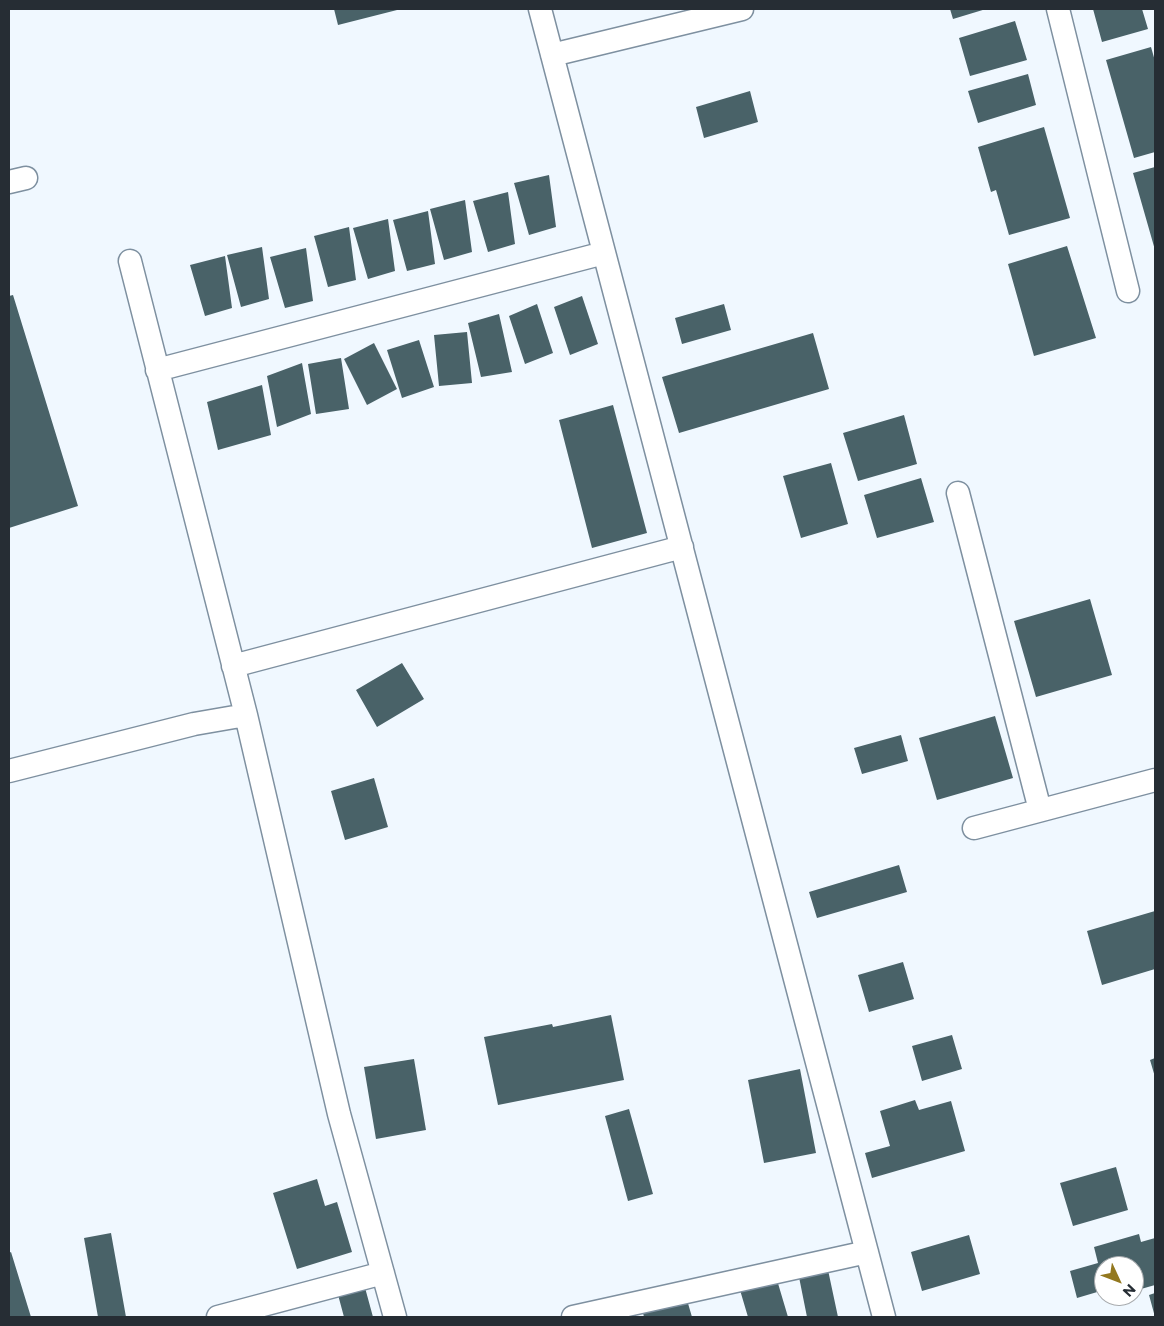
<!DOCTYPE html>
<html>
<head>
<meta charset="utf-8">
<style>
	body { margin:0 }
	#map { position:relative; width:1164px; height:1326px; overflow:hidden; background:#f0f8ff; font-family:Montserrat,sans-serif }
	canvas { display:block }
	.frame { position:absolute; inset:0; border:10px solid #262d34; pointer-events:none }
	.north { position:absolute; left:1094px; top:1256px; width:50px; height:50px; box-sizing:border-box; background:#fff; border:1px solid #a8abae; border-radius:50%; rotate:133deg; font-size:14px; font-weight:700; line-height:20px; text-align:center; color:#262d34 }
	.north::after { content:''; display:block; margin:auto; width:18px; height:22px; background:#93781f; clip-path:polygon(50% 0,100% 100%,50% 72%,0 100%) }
</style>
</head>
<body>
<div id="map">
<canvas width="1164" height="1326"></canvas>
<div class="frame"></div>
<div class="north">N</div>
</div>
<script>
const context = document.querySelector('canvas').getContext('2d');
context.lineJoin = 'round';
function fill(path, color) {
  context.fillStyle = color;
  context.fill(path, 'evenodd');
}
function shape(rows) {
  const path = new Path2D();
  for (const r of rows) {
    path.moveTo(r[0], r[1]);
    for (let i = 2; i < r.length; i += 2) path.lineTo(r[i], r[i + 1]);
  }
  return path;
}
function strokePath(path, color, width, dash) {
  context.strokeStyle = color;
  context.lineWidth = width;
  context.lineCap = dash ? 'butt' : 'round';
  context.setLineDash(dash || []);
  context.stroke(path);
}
const building = shape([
	[334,9,401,9,338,25],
	[950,9,986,9,953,19],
	[1093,9,1142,9,1148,29,1102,42],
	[1015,21,1027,60,970,76,959,38],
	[1151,47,1155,61,1155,152,1134,158,1106,60],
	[1028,74,1036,105,978,123,968,91],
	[750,91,758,122,704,138,696,107],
	[1044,127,1070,218,1009,235,996,190,991,192,978,147],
	[1155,167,1155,250,1133,173],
	[549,175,556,227,529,235,514,183],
	[508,192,515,244,488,252,473,201],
	[465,200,472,252,444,260,430,209],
	[428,211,435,264,407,271,393,220],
	[388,219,395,271,368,279,353,228],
	[349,227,356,280,328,287,314,236],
	[1067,246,1096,338,1034,356,1008,264],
	[262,247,269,299,241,307,227,255],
	[306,248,313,301,285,308,270,257],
	[225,256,232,308,205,316,190,265],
	[13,295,78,506,9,528,9,296],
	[582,296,598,344,570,355,554,307],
	[537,304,553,353,525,364,509,316],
	[724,304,731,330,682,344,675,318],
	[499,314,512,372,481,377,468,323],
	[467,332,472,383,439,386,434,335],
	[813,333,829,389,679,433,662,377],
	[419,340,434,387,402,398,387,350],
	[374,343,397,389,367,405,344,359],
	[341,358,349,409,316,414,308,364],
	[302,363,311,414,277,427,267,376],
	[262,385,271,435,218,450,207,402],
	[613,405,647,533,592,548,559,420],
	[904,415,917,464,858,481,843,433],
	[831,463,848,524,801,538,783,476],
	[921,478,934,522,877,538,864,495],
	[1090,599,1112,675,1036,697,1014,621],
	[402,663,424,699,377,727,356,690],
	[995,716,1013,778,937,800,919,738],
	[901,735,908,761,862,774,854,748],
	[374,778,388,827,345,840,331,791],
	[899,865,907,892,817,918,809,892],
	[1155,911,1155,969,1102,985,1087,931],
	[903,962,914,999,869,1012,858,975],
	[611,1015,624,1080,498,1105,484,1037,552,1024,553,1027],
	[952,1035,962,1069,922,1081,912,1046],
	[1155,1058,1155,1077,1150,1060],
	[414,1059,426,1130,376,1139,364,1067],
	[800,1069,816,1153,764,1163,748,1080],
	[915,1100,919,1110,951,1101,965,1151,872,1178,865,1153,890,1146,880,1111],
	[629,1109,653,1194,628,1201,605,1116],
	[1116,1167,1128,1210,1073,1226,1060,1183],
	[317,1179,325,1206,337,1202,352,1252,297,1269,273,1193],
	[111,1233,126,1317,98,1317,84,1238],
	[1139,1234,1141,1242,1155,1238,1155,1285,1134,1291,1134,1266,1104,1266,1104,1290,1077,1298,1070,1271,1098,1263,1094,1247],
	[969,1235,980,1274,922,1291,911,1252],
	[11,1252,31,1317,9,1317,9,1253],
	[828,1270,838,1317,807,1317,799,1277],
	[777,1280,788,1317,748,1317,740,1290],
	[364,1284,373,1317,344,1317,337,1291],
	[1155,1293,1155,1317,1149,1295],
	[687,1300,692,1317,644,1317,643,1313]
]);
const minor = shape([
	[540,9,884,1317],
	[1058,9,1128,291],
	[552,55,742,9],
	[9,182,26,178],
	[130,261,246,715,339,1114,395,1317],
	[157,370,604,253],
	[958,493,1040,810],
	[233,666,682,547],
	[9,771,194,724,246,715],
	[974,828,1155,780],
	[218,1317,383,1273],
	[573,1317,867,1252]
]);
fill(building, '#496268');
strokePath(minor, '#7e90a0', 25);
strokePath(minor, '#fff', 22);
</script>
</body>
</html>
